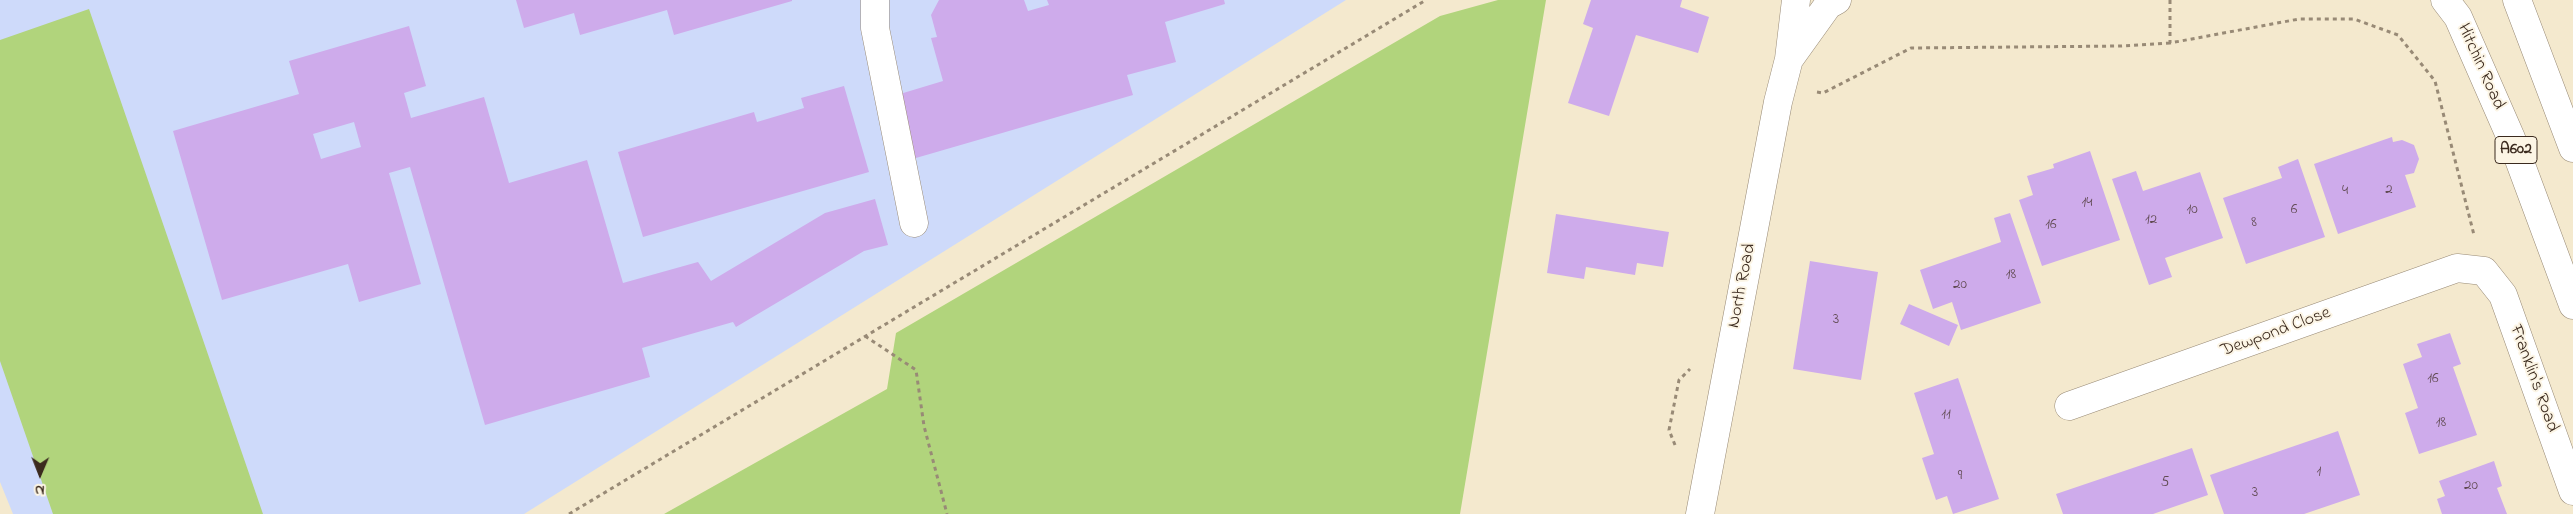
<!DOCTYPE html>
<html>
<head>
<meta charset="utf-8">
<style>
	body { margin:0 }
	#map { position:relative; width:2573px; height:514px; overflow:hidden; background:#f4e9ce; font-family:"Indie Flower",sans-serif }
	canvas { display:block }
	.north { position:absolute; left:15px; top:449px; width:50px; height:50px; -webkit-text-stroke:4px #fcf5e5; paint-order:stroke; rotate:181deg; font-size:14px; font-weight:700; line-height:20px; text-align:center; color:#3b2a1e }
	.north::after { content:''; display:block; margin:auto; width:18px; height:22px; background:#3b2a1e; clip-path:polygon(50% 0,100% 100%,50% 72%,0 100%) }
</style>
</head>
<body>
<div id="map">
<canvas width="2573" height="514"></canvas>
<div class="north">N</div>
</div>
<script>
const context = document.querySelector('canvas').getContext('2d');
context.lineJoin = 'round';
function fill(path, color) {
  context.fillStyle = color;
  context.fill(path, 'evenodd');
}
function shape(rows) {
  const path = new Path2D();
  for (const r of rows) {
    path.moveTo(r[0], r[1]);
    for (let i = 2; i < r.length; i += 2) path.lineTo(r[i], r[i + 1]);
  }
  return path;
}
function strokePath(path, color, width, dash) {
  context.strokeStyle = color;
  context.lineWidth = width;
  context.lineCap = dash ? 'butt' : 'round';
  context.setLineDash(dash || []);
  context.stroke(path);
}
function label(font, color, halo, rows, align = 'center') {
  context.font = font + ' "Indie Flower",sans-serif';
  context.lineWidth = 4;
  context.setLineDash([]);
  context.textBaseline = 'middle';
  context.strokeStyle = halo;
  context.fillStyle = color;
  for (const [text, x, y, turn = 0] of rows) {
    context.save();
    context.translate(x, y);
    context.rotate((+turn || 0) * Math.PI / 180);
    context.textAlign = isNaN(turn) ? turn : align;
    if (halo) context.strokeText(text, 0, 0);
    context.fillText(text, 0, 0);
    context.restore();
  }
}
const built = shape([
	[0,0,1346,0,524,514,13,514,0,482]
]);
const green = shape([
	[1498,0,1546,0,1460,514,664,514,887,389,896,333,1440,16],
	[89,9,263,514,53,514,0,361,0,40]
]);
const building = shape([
	[516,0,792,0,792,1,674,35,667,10,580,35,574,13,524,28],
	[939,0,1024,0,1028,11,1049,5,1047,0,1224,0,1225,4,1165,22,1176,62,1127,75,1133,95,909,160,890,97,943,81,931,38,937,37,931,15],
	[1591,0,1682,0,1680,7,1709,17,1698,53,1636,35,1609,116,1568,103,1593,28,1583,24],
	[409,26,426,86,404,93,411,118,484,97,509,183,587,160,623,283,698,262,711,281,825,213,875,199,888,245,864,251,736,327,733,322,642,348,650,377,485,425,410,167,389,173,421,284,359,302,348,264,222,300,173,131,299,94,289,61],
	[354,122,361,147,321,159,313,134],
	[844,86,869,172,643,237,618,152,754,112,757,122,804,108,801,98],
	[2392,137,2393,142,2402,140,2414,145,2419,159,2414,173,2405,175,2416,207,2338,234,2314,164],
	[2090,151,2120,240,2042,266,2019,200,2033,195,2027,176,2054,168,2053,164],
	[2298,159,2325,237,2246,264,2223,198,2282,178,2278,167],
	[2136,171,2143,191,2200,172,2223,238,2165,258,2172,277,2149,285,2112,179],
	[2010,213,2041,303,1961,330,1952,302,1933,309,1920,270,2001,242,1994,218],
	[1556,214,1669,232,1663,267,1637,263,1635,275,1586,267,1584,279,1547,273],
	[1810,261,1878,272,1861,380,1793,369],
	[1909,304,1958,325,1949,346,1900,324],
	[2450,333,2461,364,2453,367,2477,435,2419,454,2405,413,2418,408,2403,364,2422,357,2417,344],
	[1958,378,1999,499,1953,514,1947,496,1936,500,1922,458,1934,454,1914,393],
	[2338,431,2360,495,2304,514,2224,514,2210,475],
	[2192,448,2208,495,2153,514,2063,514,2056,494],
	[2494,461,2502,486,2497,488,2507,514,2442,514,2437,499,2445,496,2439,481]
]);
const path = shape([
	[2170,0,2170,43,2299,19,2354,19,2398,35,2435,81,2474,235],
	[1817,92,1823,93,1911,48,2122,46,2170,43],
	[865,336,916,370,924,426,947,514],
	[1675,445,1669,430,1679,380,1690,369],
	[569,514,1426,0]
]);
const minor = shape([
	[875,0,875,28,914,223],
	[2069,406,2457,268,2484,271,2503,295,2573,491]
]);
const major = shape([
	[2445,0,2458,17,2511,138,2573,305],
	[2517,0,2573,148],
	[1790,58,1828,5,1837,0],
	[1700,514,1778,102,1789,59,1796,0]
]);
const numberNames = [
	["2",2389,191],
	["4",2345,192],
	["14",2087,204],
	["10",2192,211],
	["6",2294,211],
	["12",2151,221],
	["8",2254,224],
	["16",2051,226],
	["18",2011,276],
	["20",1960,286],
	["3",1836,321],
	["16",2433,380],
	["11",1946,416],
	["18",2441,424],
	["1",2319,473],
	["9",1960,477],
	["5",2165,484],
	["20",2471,487],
	["3",2255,494]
];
const shields = [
	[2516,150,42]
];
const shieldNames = [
	["A602",2516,150]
];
const streetNames = [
	["Hitchin Road",2480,67,66],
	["North Road",1743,286,-79],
	["Dewpond Close",2276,333,-20],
	["Franklin's Road",2533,379,70]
];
fill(built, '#cedafa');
fill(green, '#b1d47c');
fill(building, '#ceabeb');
strokePath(minor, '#988a76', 29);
strokePath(major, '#988a76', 29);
strokePath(path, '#988a76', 3, [4, 4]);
strokePath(minor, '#fff', 28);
strokePath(major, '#fff', 28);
label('15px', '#604a51', null, numberNames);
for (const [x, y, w] of shields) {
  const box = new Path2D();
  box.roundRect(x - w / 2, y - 13.5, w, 27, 4);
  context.fillStyle = '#fcf5e5';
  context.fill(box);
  strokePath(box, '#3b2a1e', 1);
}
label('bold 16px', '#3b2a1e', null, shieldNames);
label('18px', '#3b2a1e', '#fcf5e5', streetNames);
</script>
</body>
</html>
